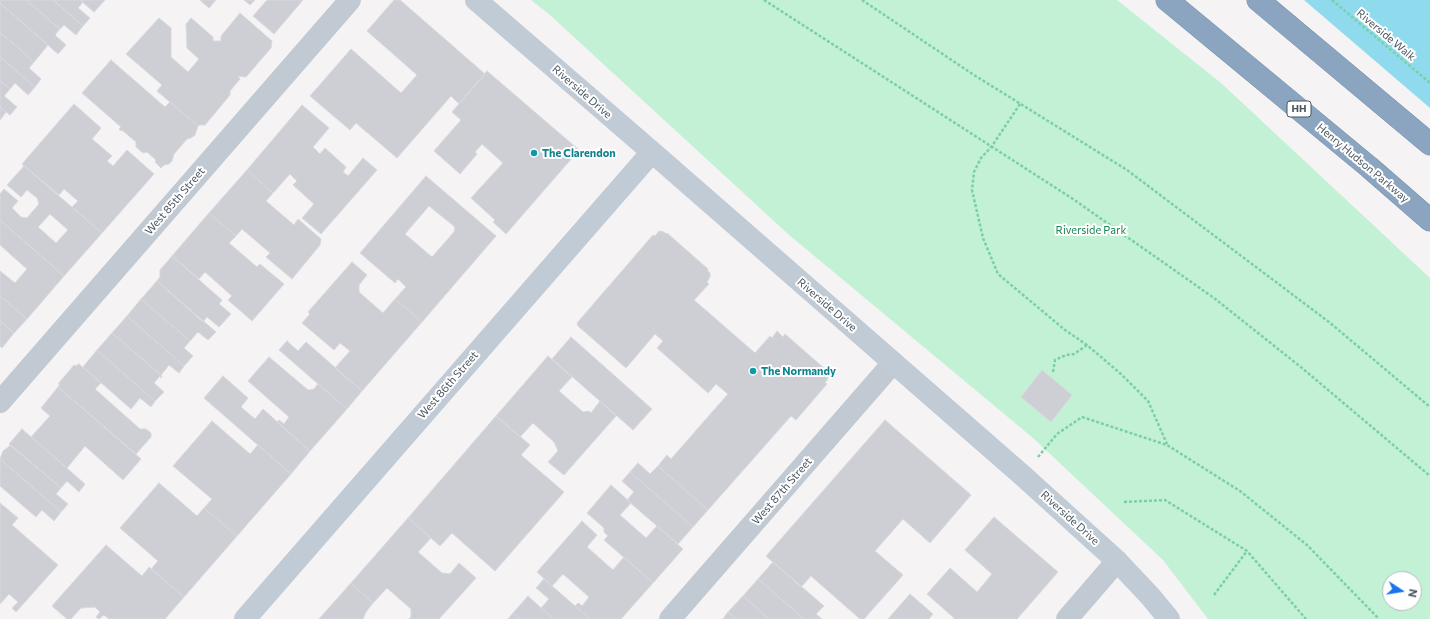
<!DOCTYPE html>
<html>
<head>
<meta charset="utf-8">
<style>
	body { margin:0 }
	#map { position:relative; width:1430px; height:619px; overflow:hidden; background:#f5f3f3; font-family:Commissioner,sans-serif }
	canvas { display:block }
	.north { position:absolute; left:1382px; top:571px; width:40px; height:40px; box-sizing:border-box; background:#fff; border:1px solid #b7bbc0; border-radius:50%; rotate:102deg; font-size:11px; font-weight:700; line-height:16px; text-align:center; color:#4a5661 }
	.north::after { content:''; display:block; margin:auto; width:14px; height:18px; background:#1a73e8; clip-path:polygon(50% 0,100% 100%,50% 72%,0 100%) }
</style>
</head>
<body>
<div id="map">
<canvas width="1430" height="619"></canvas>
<div class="north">N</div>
</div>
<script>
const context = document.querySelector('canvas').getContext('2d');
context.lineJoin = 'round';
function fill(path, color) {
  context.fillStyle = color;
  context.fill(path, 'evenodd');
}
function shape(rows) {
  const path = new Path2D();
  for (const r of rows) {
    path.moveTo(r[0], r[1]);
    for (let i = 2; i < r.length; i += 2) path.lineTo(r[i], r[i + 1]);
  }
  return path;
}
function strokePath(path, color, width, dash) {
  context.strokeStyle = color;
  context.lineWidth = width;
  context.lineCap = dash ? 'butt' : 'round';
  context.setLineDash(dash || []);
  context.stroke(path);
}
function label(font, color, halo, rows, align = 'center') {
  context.font = font + ' Commissioner,sans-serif';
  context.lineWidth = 4;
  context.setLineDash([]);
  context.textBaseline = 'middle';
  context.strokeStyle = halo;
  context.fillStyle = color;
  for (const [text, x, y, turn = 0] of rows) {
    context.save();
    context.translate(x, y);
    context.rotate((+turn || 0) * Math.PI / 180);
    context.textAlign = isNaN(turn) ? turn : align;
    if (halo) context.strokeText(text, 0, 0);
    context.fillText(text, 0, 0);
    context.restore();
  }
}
const green = shape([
	[531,0,1117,0,1221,83,1430,278,1430,619,1208,619,1163,560,1033,438,788,234,550,15],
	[1390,579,1414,579,1414,603,1390,603]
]);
const water = shape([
	[1304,0,1430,0,1430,108]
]);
const building = shape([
	[0,0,26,0,60,29,55,35,66,45,58,54,0,3,0,0],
	[26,0,53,0,83,26,76,35,64,25,60,29,26,0],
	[53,0,80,0,83,2,78,8,90,18,83,26,53,0],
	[80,0,105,0,94,12,80,0],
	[200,0,216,0,209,8,200,0],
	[244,0,255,0,250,5,244,0],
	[267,0,303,0,274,34,253,16,267,0],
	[394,0,400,0,485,74,459,104,451,96,397,158,356,123,350,130,310,96,351,49,401,93,417,75,367,31,394,0],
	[0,3,48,45,34,62,0,32,0,3],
	[240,13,272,41,271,48,246,77,238,76,240,79,230,91,230,95,205,125,199,125,198,126,157,91,162,85,126,54,159,18,171,28,171,57,188,72,199,59,187,48,186,24,191,18,213,37,213,41,221,41,221,36,240,13],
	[0,32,34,62,29,68,41,79,35,87,0,57,0,32],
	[0,57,35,87,28,95,15,83,10,89,0,81,0,57],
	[111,60,165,107,170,102,198,126,195,135,191,138,187,139,174,154,172,161,169,164,164,165,161,168,155,162,156,160,147,152,143,153,136,147,136,142,122,130,121,131,119,129,121,127,82,93,111,60],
	[487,71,579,150,506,234,493,222,495,220,471,198,503,163,482,144,475,152,477,154,460,174,434,151,461,120,452,112,487,71],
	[0,81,10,89,4,96,17,107,10,115,0,107,0,81],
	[74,104,101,128,92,139,112,156,107,161,113,166,127,150,154,174,102,233,72,207,78,201,64,189,59,195,22,164,74,104],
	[302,105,329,128,313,147,320,154,325,148,346,167,343,172,348,176,363,158,377,170,321,234,302,218,314,204,293,185,297,181,290,174,273,193,247,170,302,105],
	[0,107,6,112,0,120,0,107],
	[24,166,102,233,64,276,0,220,0,194,4,189,18,201,12,208,21,217,27,218,39,204,37,198,27,190,21,197,7,185,24,166],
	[50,214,68,230,56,243,38,227,50,214],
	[247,170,273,193,266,201,294,225,298,219,321,239,320,245,292,279,266,257,270,253,242,229,236,236,209,213,247,170],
	[426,176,496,236,422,322,395,299,406,287,398,279,395,283,360,253,426,176],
	[429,206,455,227,454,232,432,257,405,234,429,206],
	[209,213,236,236,229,243,257,267,260,264,284,284,252,321,228,300,232,296,205,272,199,279,172,256,209,213],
	[0,220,64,276,27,319,0,296,0,271,15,283,27,269,0,245,0,220],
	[659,231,664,232,666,234,667,233,708,269,707,270,710,273,710,277,707,282,709,284,694,300,755,353,770,336,772,338,777,331,783,337,785,334,825,369,823,372,826,373,828,377,827,380,825,383,827,384,796,420,791,416,708,510,658,466,667,455,671,459,728,394,716,384,708,393,657,348,663,341,655,334,626,368,578,326,577,323,653,235,655,236,659,231],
	[172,256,222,300,219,304,231,314,219,327,207,317,203,322,157,281,160,277,160,270,172,256],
	[352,262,367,275,359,285,359,292,383,313,395,299,422,322,362,391,335,368,350,351,340,343,334,350,302,323,310,314,308,312,352,262],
	[157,281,216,332,208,340,198,332,190,341,141,299,157,281],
	[0,296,27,319,14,333,0,321,0,296],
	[141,299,190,341,184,348,193,356,184,366,127,316,141,299],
	[127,316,184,366,179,373,169,365,161,375,112,333,127,316],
	[0,321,14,333,2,348,0,346,0,321],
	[112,333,162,376,161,378,160,376,154,383,164,392,155,401,97,350,112,333],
	[571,337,652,409,633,430,552,359,571,337],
	[287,341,298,351,306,342,362,391,347,409,279,350,287,341],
	[97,350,155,401,151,407,140,398,131,409,83,367,97,350],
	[548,356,572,377,559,391,583,412,589,411,591,413,600,401,616,416,564,475,548,462,558,451,554,442,533,423,520,437,496,416,548,356],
	[269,357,308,390,314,389,318,384,347,409,310,451,277,422,279,420,284,424,289,417,248,381,269,357],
	[79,364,101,383,95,389,140,429,146,429,151,433,151,437,136,454,58,387,60,385,58,384,74,365,76,366,79,364],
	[1042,370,1072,395,1051,422,1021,397,1042,370],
	[223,376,248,398,241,407,255,419,263,409,310,451,291,474,204,398,223,376],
	[58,387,141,459,123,480,85,446,67,468,31,437,50,416,41,408,58,387],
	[496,416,530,445,521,455,564,492,495,571,452,533,440,546,408,518,496,416],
	[885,420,971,495,930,543,903,519,875,551,903,575,864,619,860,619,811,576,801,587,766,556,885,420],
	[212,421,250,454,258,445,291,474,237,536,204,508,212,499,173,466,212,421],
	[22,429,85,484,79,492,67,481,61,488,9,444,22,429],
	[11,445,61,488,56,494,68,504,61,512,0,459,3,451,11,445],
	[0,459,61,512,54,521,42,510,36,517,0,486,0,459],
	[638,463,650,474,658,466,708,510,693,527,630,472,638,463],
	[630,472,693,527,678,544,627,500,634,492,622,481,630,472],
	[159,483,197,516,204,508,237,536,184,597,151,569,158,561,120,528,159,483],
	[611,485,631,503,620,515,646,538,657,526,683,549,653,583,604,540,608,536,604,532,604,528,587,513,611,485],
	[0,503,18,518,12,525,58,565,16,612,12,608,18,602,9,594,0,604,0,503],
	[994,517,1058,572,1017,619,955,619,927,594,950,568,977,592,992,574,965,550,994,517],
	[408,518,431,538,418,552,442,573,450,574,459,563,476,578,439,619,409,619,411,617,411,609,387,588,373,603,351,583,408,518],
	[582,521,597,535,587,547,613,570,624,557,653,583,621,619,590,619,575,606,577,604,579,603,582,606,589,597,563,574,552,586,537,572,582,521],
	[106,545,142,576,149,567,184,597,165,619,109,619,104,615,99,619,96,617,100,612,95,607,81,608,71,619,67,619,52,606,106,545],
	[773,562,824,606,816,614,822,619,804,619,758,579,773,562],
	[544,579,575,606,590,619,554,619,541,608,549,599,536,588,544,579],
	[758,579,804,619,769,619,743,596,758,579],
	[351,583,373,603,366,612,363,619,319,619,351,583],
	[910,594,933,614,929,619,888,619,910,594],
	[528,596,541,608,554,619,520,619,513,613,528,596],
	[743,596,769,619,736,619,728,612,743,596],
	[728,612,736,619,723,619,728,612],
	[513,613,520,619,508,619,513,613]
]);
const path = shape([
	[764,0,1073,199,1214,298,1302,368,1430,476],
	[862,0,974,75,1127,170,1329,322,1430,407],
	[1332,0,1430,83],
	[1020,104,992,146,981,158,974,172,972,190,983,238,998,274,1065,330,1087,345,1121,374,1148,401,1167,444],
	[1053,372,1055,360,1066,355,1074,354,1087,345],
	[1038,457,1057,434,1082,417,1167,445,1240,491,1307,545,1379,619],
	[1124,502,1165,500,1247,551,1306,619],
	[1214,595,1247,551]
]);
const street = shape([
	[0,402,350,0],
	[670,619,893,363],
	[1067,619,1117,561]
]);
const secondary = shape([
	[476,0,652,152,1022,475,1117,561,1150,596,1169,619],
	[245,619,652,152]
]);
const highway = shape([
	[1167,0,1369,167,1430,220],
	[1258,0,1430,144]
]);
const markers = [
	[534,153,4,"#0f9aa8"],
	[753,371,4,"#0f9aa8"]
];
const shields = [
	[1299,109,24]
];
const shieldNames = [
	["HH",1299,109]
];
const streetNames = [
	["Riverside Walk",1386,35,40],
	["Riverside Drive",582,92,41],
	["Henry Hudson Parkway",1363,163,40],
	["West 85th Street",175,201,-49],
	["Riverside Drive",827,305,41],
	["West 86th Street",448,385,-49],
	["West 87th Street",782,491,-49],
	["Riverside Drive",1070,518,42]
];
const cultureNames = [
	["The Clarendon",542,153],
	["The Normandy",761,371]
];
const parkNames = [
	["Riverside Park",1091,230]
];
fill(green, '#c3f1d5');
fill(water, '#90daee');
fill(building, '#cdcfd5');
strokePath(building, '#d7d9de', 1);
strokePath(highway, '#7690ad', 23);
strokePath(path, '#7ad0a6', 2.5, [3, 2]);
strokePath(street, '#c1cad2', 22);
strokePath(secondary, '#c1cbd6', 22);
strokePath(highway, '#8ba5c1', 22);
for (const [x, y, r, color] of markers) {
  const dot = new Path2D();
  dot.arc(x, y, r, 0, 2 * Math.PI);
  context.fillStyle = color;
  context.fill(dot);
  strokePath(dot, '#fff', 1.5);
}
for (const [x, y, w] of shields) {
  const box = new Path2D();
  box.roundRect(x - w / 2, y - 8, w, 16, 3);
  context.fillStyle = '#fff';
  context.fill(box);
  strokePath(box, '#4a5661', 1);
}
label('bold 10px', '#4a5661', null, shieldNames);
label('11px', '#4a5661', '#fff', streetNames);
label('bold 11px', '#0d838f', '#fff', cultureNames, 'left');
label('11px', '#17864f', '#fff', parkNames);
</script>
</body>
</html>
